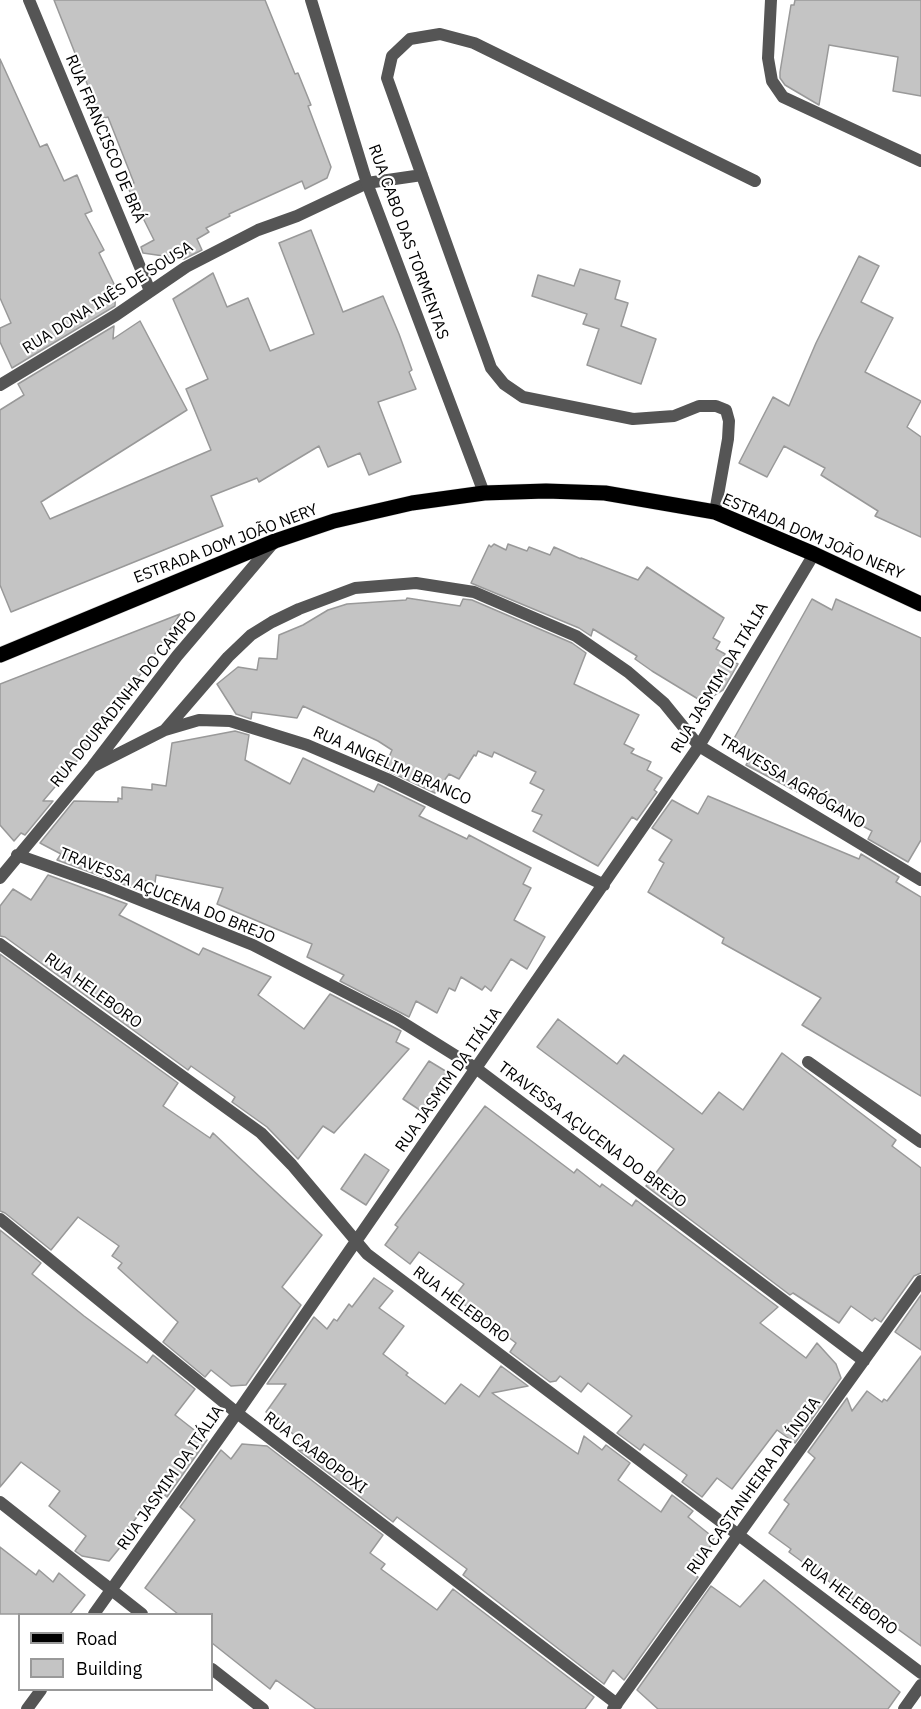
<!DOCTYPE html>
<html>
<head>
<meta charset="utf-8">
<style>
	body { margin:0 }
	#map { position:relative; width:921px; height:1709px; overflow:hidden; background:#fff; font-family:"IBM Plex Sans",sans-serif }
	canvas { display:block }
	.legend { position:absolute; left:18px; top:1613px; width:195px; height:78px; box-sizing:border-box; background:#fff; border:2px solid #999; margin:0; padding:8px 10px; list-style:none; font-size:18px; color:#000 }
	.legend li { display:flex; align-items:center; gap:12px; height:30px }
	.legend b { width:30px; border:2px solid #999 }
</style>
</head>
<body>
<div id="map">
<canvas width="921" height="1709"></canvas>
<ul class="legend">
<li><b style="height:8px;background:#000"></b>Road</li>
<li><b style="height:16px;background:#c4c4c4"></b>Building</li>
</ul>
</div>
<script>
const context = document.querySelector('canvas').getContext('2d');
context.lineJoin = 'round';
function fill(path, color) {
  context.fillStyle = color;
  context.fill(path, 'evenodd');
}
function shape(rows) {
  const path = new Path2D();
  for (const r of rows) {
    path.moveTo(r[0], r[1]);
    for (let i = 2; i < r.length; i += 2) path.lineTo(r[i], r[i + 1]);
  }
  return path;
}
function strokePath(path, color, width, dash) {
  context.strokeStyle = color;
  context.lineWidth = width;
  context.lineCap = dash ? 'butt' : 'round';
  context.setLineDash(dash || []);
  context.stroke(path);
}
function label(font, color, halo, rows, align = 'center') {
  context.font = font + ' "IBM Plex Sans",sans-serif';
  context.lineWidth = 4.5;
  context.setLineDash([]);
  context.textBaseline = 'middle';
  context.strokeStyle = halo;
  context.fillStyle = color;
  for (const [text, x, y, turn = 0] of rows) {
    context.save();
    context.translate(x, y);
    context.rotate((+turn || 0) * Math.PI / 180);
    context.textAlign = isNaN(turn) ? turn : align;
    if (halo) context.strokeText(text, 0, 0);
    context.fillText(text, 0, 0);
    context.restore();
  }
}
const building = shape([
	[54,0,265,0,295,74,298,73,311,105,308,106,331,167,327,178,305,189,302,181,229,214,230,216,206,228,209,232,197,239,202,250,184,259,143,253,141,247,154,240,127,186,134,183,108,117,101,119,54,0],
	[795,0,921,0,921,96,893,91,898,57,829,45,819,105,785,85,780,78,780,72,791,5,794,5,795,0],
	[0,59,40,147,47,144,64,181,77,175,92,211,85,214,104,250,99,253,116,288,115,306,12,368,0,342,0,328,11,323,0,298,0,59],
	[311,230,343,312,383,296,399,334,412,370,409,372,416,389,378,402,401,462,369,475,360,453,328,467,319,446,259,482,257,478,211,496,223,526,11,612,0,585,0,410,24,395,18,384,114,326,113,339,140,321,187,410,41,502,50,519,211,450,186,389,208,379,173,299,213,273,227,307,248,298,270,351,314,334,279,243,311,230],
	[859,256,879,266,861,302,893,318,865,372,921,401,907,427,921,437,921,537,875,516,878,511,821,475,825,468,784,446,767,477,739,463,773,397,789,406,816,343,859,256],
	[580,269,620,281,615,299,628,303,621,326,656,339,641,384,587,365,599,329,583,324,587,314,532,296,538,275,574,286,580,269],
	[494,544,506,550,508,544,527,551,529,547,550,555,554,547,581,559,581,558,638,580,647,567,724,618,713,638,720,642,716,649,725,654,724,656,738,664,723,690,703,702,652,671,635,659,637,656,593,629,591,636,579,628,471,583,489,545,491,547,494,544],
	[407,598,460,606,463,599,472,600,572,643,586,653,574,684,639,715,624,744,634,749,631,753,651,762,647,770,662,778,654,790,657,792,637,820,632,817,598,866,533,831,542,815,532,811,544,790,530,783,536,772,494,752,492,757,478,751,476,756,474,755,459,779,449,774,435,793,384,769,392,750,378,741,303,706,297,718,252,712,251,719,236,714,217,684,238,667,257,670,259,658,277,659,279,635,303,625,328,610,347,604,406,600,407,598],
	[812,599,832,610,836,599,921,638,921,840,908,862,868,839,872,831,746,765,753,753,732,742,812,599],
	[180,614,146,668,101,720,103,722,89,739,93,742,43,801,53,801,25,835,21,833,14,841,0,825,0,684,180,614],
	[235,731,249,735,245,760,290,784,303,758,374,792,378,784,425,807,419,816,467,839,469,835,531,868,523,884,531,888,514,920,545,937,527,969,511,959,491,991,485,986,482,990,461,977,455,991,449,988,437,1013,416,1001,409,1017,340,981,344,975,307,957,312,944,217,904,223,888,156,875,155,883,142,880,136,889,57,860,61,854,40,843,74,801,118,802,118,798,122,799,122,787,152,790,152,784,166,786,172,743,235,731],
	[708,796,859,859,861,854,899,877,896,882,921,897,921,1096,802,1025,821,998,722,943,724,938,648,892,664,863,659,860,672,840,652,828,672,800,698,814,708,796],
	[48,875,127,904,119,915,199,955,203,948,271,977,258,995,304,1029,330,994,401,1031,396,1042,409,1049,334,1133,323,1126,298,1159,267,1127,232,1102,235,1097,191,1066,188,1070,5,937,0,936,0,906,13,889,31,900,48,875],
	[0,954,178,1083,163,1106,210,1138,213,1133,322,1235,282,1287,301,1305,246,1385,231,1386,211,1370,205,1377,163,1342,178,1322,118,1268,122,1263,112,1256,119,1246,78,1217,51,1250,5,1213,0,1211,0,954],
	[558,1019,617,1064,624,1055,702,1114,719,1092,743,1110,782,1053,896,1140,892,1146,921,1168,921,1273,914,1276,881,1322,875,1318,872,1321,851,1306,839,1323,793,1293,790,1295,646,1186,674,1149,537,1047,558,1019],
	[429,1061,452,1075,426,1114,403,1099,429,1061],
	[485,1106,574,1173,577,1169,600,1187,602,1184,632,1206,636,1200,778,1307,760,1323,806,1358,817,1343,836,1364,841,1378,795,1443,777,1430,732,1489,717,1478,702,1497,682,1482,687,1475,644,1444,640,1450,617,1433,632,1416,588,1383,581,1392,560,1376,556,1381,550,1382,510,1352,516,1343,454,1297,464,1284,419,1252,410,1264,385,1245,398,1227,395,1225,485,1106],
	[365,1154,389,1170,366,1205,341,1189,365,1154],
	[0,1230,41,1263,32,1274,84,1316,147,1363,153,1355,195,1389,175,1415,207,1440,167,1497,158,1489,118,1542,122,1545,109,1561,82,1556,75,1551,86,1536,49,1506,60,1491,21,1462,0,1487,0,1230],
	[374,1278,393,1291,379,1308,404,1326,383,1354,408,1373,406,1375,445,1404,461,1384,479,1397,501,1366,528,1386,492,1393,578,1454,584,1436,602,1450,606,1445,630,1463,618,1480,661,1512,672,1495,693,1511,688,1517,714,1538,710,1547,690,1571,698,1577,624,1680,613,1670,604,1684,463,1575,467,1569,397,1517,393,1522,298,1450,314,1451,266,1412,286,1384,267,1384,314,1317,327,1329,334,1319,337,1321,349,1304,352,1307,374,1278],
	[921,1295,921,1350,895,1332,921,1295],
	[921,1356,921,1646,881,1617,880,1619,789,1552,791,1549,769,1533,789,1504,784,1500,815,1458,808,1452,847,1398,852,1411,867,1391,882,1402,884,1399,887,1401,921,1356],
	[242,1444,267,1446,383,1535,370,1553,385,1564,381,1569,437,1610,453,1589,594,1697,585,1709,316,1709,276,1680,270,1689,212,1643,212,1614,178,1614,145,1588,195,1520,180,1507,221,1450,231,1459,242,1444],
	[0,1547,36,1575,39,1570,53,1582,59,1573,85,1595,70,1614,0,1614,0,1547],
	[764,1580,900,1692,888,1709,658,1709,637,1690,711,1586,740,1607,764,1580]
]);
const minor = shape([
	[29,0,150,291],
	[771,0,768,58,772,81,783,97,921,161],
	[0,385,116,315,186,267,258,230,297,216,367,183,422,175],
	[715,512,728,439,729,421,726,410,716,406,699,406,674,416,633,419,523,397,504,384,491,368,387,78,392,56,410,39,440,34,474,43,755,181],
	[165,730,228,657,251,635,272,622,299,609,355,588,416,583,474,592,576,636,628,672,664,703,699,746,921,880],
	[92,767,165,730,199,720,230,721,307,745,387,779,604,885],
	[17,855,105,886,253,945,397,1019,477,1069,864,1361],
	[0,878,92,767,177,656,274,542],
	[0,944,261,1133,292,1165,367,1254,921,1673],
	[808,1062,921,1142],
	[0,1219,237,1413,617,1704],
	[0,1502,142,1614],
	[94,1614,237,1413,699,746,814,554],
	[212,1669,263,1709],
	[27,1709,41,1690],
	[613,1709,921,1281],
	[904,1709,921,1685]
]);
const tertiary = shape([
	[311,0,367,183,484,493]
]);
const primary = shape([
	[0,655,275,541,334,521,412,503,484,493,546,491,605,493,715,512,814,554,921,604]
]);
const streetNames = [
	["RUA FRANCISCO DE BRÁ",105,139,67],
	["RUA CABO DAS TORMENTAS",408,242,70],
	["RUA DONA INÊS DE SOUSA",108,298,-32],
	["ESTRADA DOM JOÃO NERY",813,537,23],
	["ESTRADA DOM JOÃO NERY",226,544,-21],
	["RUA JASMIM DA ITÁLIA",720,678,-59],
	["RUA DOURADINHA DO CAMPO",124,699,-51],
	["RUA ANGELIM BRANCO",392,766,24],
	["TRAVESSA AGRÓGANO",792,782,31],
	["TRAVESSA AÇUCENA DO BREJO",167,896,22],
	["RUA HELEBORO",93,991,36],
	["RUA JASMIM DA ITÁLIA",449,1080,-55],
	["TRAVESSA AÇUCENA DO BREJO",592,1135,37],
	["RUA HELEBORO",461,1305,37],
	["RUA CAABOPOXI",315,1453,37],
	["RUA JASMIM DA ITÁLIA",171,1478,-55],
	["RUA CASTANHEIRA DA ÍNDIA",754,1486,-54],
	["RUA HELEBORO",849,1597,37]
];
fill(building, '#c4c4c4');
strokePath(building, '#999', 1.5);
strokePath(primary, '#dbdbdb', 16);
strokePath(minor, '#555', 12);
strokePath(tertiary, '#555', 12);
strokePath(primary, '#000', 15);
label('16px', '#000', '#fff', streetNames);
</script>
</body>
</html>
